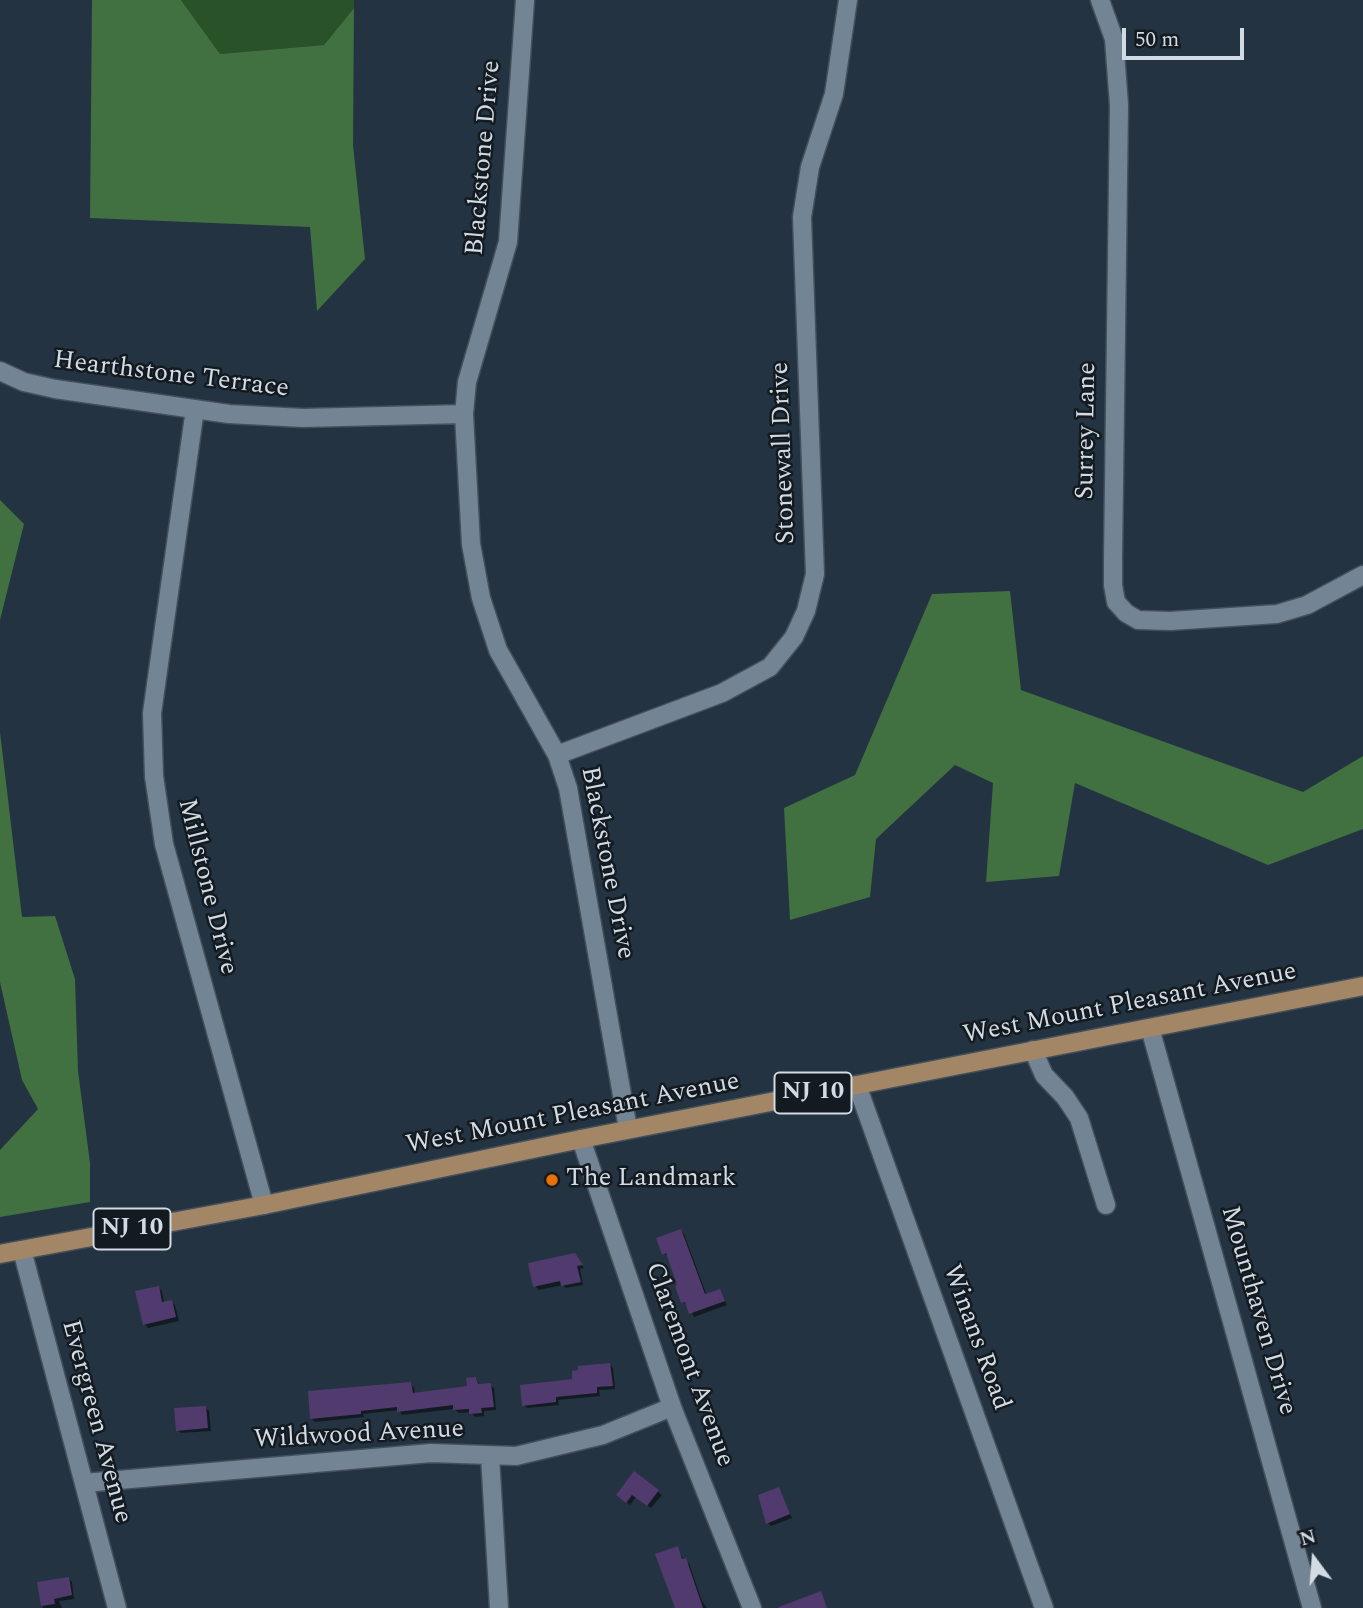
<!DOCTYPE html>
<html>
<head>
<meta charset="utf-8">
<style>
	body { margin:0 }
	#map { position:relative; width:1363px; height:1608px; overflow:hidden; background:#243341; font-family:Spectral,serif }
	canvas { display:block }
	.north { position:absolute; left:1279px; top:1524px; width:70px; height:70px; -webkit-text-stroke:5px #131a20; paint-order:stroke; rotate:344deg; font-size:19px; font-weight:700; line-height:28px; text-align:center; color:#d2dbe4 }
	.north::after { content:''; display:block; margin:auto; width:24px; height:32px; background:#d2dbe4; clip-path:polygon(50% 0,100% 100%,50% 72%,0 100%) }
	.scale { position:absolute; left:1122px; top:28px; width:122px; height:32px; box-sizing:border-box; border:4px solid #d2dbe4; border-top:0; padding-left:9px; font-size:21px; line-height:24px; white-space:nowrap; color:#d2dbe4; -webkit-text-stroke:5px #131a20; paint-order:stroke }
</style>
</head>
<body>
<div id="map">
<canvas width="1363" height="1608"></canvas>
<div class="north">N</div>
<div class="scale">50 m</div>
</div>
<script>
const context = document.querySelector('canvas').getContext('2d');
context.lineJoin = 'round';
function fill(path, color) {
  context.fillStyle = color;
  context.fill(path, 'evenodd');
}
function shape(rows) {
  const path = new Path2D();
  for (const r of rows) {
    path.moveTo(r[0], r[1]);
    for (let i = 2; i < r.length; i += 2) path.lineTo(r[i], r[i + 1]);
  }
  return path;
}
function strokePath(path, color, width, dash) {
  context.strokeStyle = color;
  context.lineWidth = width;
  context.lineCap = dash ? 'butt' : 'round';
  context.setLineDash(dash || []);
  context.stroke(path);
}
function label(font, color, halo, rows, align = 'center') {
  context.font = font + ' Spectral,serif';
  context.lineWidth = 5;
  context.setLineDash([]);
  context.textBaseline = 'middle';
  context.strokeStyle = halo;
  context.fillStyle = color;
  for (const [text, x, y, turn = 0] of rows) {
    context.save();
    context.translate(x, y);
    context.rotate((+turn || 0) * Math.PI / 180);
    context.textAlign = isNaN(turn) ? turn : align;
    if (halo) context.strokeText(text, 0, 0);
    context.fillText(text, 0, 0);
    context.restore();
  }
}
const green = shape([
	[181,0,354,0,354,8,324,45,220,54]
]);
const forest = shape([
	[92,0,181,0,220,54,324,45,354,8,353,145,365,259,317,311,310,227,90,218],
	[0,500,24,524,0,620],
	[1010,591,1021,690,1303,792,1363,756,1363,829,1268,865,1075,783,1059,876,986,882,993,783,955,765,876,839,870,897,790,920,784,808,855,775,932,594],
	[0,732,22,917,55,916,75,979,78,1071,90,1163,90,1202,0,1217,0,1150,38,1109,22,1080,0,982]
]);
const shadow = shape([
	[681,1231,684,1234,707,1296,720,1291,727,1305,694,1317,688,1305,682,1302,680,1286,669,1256,664,1254],
	[578,1259,584,1268,580,1269,583,1285,566,1288,563,1285,539,1290,535,1286],
	[158,1288,162,1291,164,1303,172,1302,175,1305,179,1321,148,1328,145,1324],
	[610,1365,613,1368,615,1389,599,1390,600,1396,558,1400,559,1405,527,1408,524,1405],
	[476,1378,480,1386,490,1385,494,1388,496,1410,484,1411,484,1416,475,1417,471,1412,459,1413,454,1409,402,1415,399,1410,363,1414,364,1417,315,1422,312,1419,411,1384,414,1388,415,1394,469,1387],
	[206,1408,209,1411,211,1431,181,1433,178,1430],
	[634,1473,662,1495,651,1508,636,1497,630,1505,621,1498],
	[778,1489,792,1518,771,1526,768,1523],
	[677,1548,684,1560,689,1563,702,1601,707,1608,677,1608],
	[68,1578,72,1582,74,1599,59,1601,62,1608,43,1608,39,1583]
]);
const building = shape([
	[681,1229,705,1294,720,1289,725,1301,689,1314,685,1302,681,1303,675,1286,677,1285,666,1253,662,1255,656,1238],
	[575,1253,583,1265,577,1266,581,1282,561,1286,560,1281,533,1287,528,1263],
	[159,1286,162,1302,172,1300,176,1317,143,1325,135,1291],
	[610,1363,613,1386,597,1387,597,1393,556,1397,556,1402,522,1406,520,1385,572,1379,572,1371,578,1370,578,1366],
	[476,1377,478,1384,491,1383,494,1407,481,1408,482,1413,469,1414,469,1409,453,1410,453,1405,397,1412,397,1407,361,1411,361,1414,310,1419,308,1391,411,1382,413,1393,467,1386,466,1378],
	[206,1406,208,1428,176,1431,174,1408],
	[634,1471,659,1490,647,1506,632,1495,626,1503,616,1495],
	[779,1487,790,1514,766,1524,758,1495],
	[678,1546,682,1559,686,1558,703,1608,675,1608,655,1554],
	[69,1577,72,1595,54,1599,55,1604,41,1606,37,1582],
	[821,1591,827,1608,779,1608,779,1607]
]);
const minor = shape([
	[525,0,508,242,467,382,464,414,471,544,481,598,498,650,557,755,568,788,628,1129],
	[1100,0,1114,39,1119,105,1113,559,1113,585,1116,602,1126,613,1138,620,1170,621,1277,614,1307,605,1363,575],
	[0,371,24,382,55,389,229,414,303,418,464,414],
	[195,409,152,713,154,776,164,844,264,1205],
	[557,755,722,693,770,667,794,637,806,611,815,574,802,217,810,167,834,94,848,0],
	[1150,1028,1312,1608],
	[1033,1050,1044,1075,1065,1097,1079,1118,1106,1205],
	[857,1085,1044,1608],
	[581,1139,672,1407,752,1608],
	[22,1250,117,1608],
	[490,1456,499,1608],
	[84,1483,431,1453,516,1456,603,1435,672,1407]
]);
const major = shape([
	[0,1254,264,1205,581,1139,1363,986]
]);
const markers = [
	[552,1180,7,"#e8710a"]
];
const shields = [
	[813,1093,77],
	[132,1229,77]
];
const shieldNames = [
	["NJ 10",813,1093],
	["NJ 10",132,1229]
];
const streetNames = [
	["Blackstone Drive",485,158,-85],
	["Hearthstone Terrace",171,376,7],
	["Surrey Lane",1088,431,-89],
	["Stonewall Drive",785,453,-92],
	["Blackstone Drive",606,863,79],
	["Millstone Drive",206,887,76],
	["West Mount Pleasant Avenue",1130,1005,-11],
	["West Mount Pleasant Avenue",573,1115,-11],
	["Mounthaven Drive",1257,1311,74],
	["Winans Road",975,1338,70],
	["Claremont Avenue",688,1365,70],
	["Evergreen Avenue",95,1422,75],
	["Wildwood Avenue",359,1436,-3]
];
const poiNames = [
	["The Landmark",566,1180]
];
fill(green, '#295229');
fill(forest, '#417041');
fill(shadow, '#0007');
fill(building, '#513a6e');
strokePath(minor, '#43505c', 21);
strokePath(major, '#43505c', 21);
strokePath(minor, '#738494', 18);
strokePath(major, '#a38666', 18);
for (const [x, y, r, color] of markers) {
  const dot = new Path2D();
  dot.arc(x, y, r, 0, 2 * Math.PI);
  context.fillStyle = color;
  context.fill(dot);
  strokePath(dot, '#131a20', 2.5);
}
for (const [x, y, w] of shields) {
  const box = new Path2D();
  box.roundRect(x - w / 2, y - 20.5, w, 41, 5);
  context.fillStyle = '#131a20';
  context.fill(box);
  strokePath(box, '#d2dbe4', 2);
}
label('bold 24px', '#d2dbe4', null, shieldNames);
label('26px', '#d2dbe4', '#131a20', streetNames);
label('26px', '#d2dbe4', '#131a20', poiNames, 'left');
</script>
</body>
</html>
